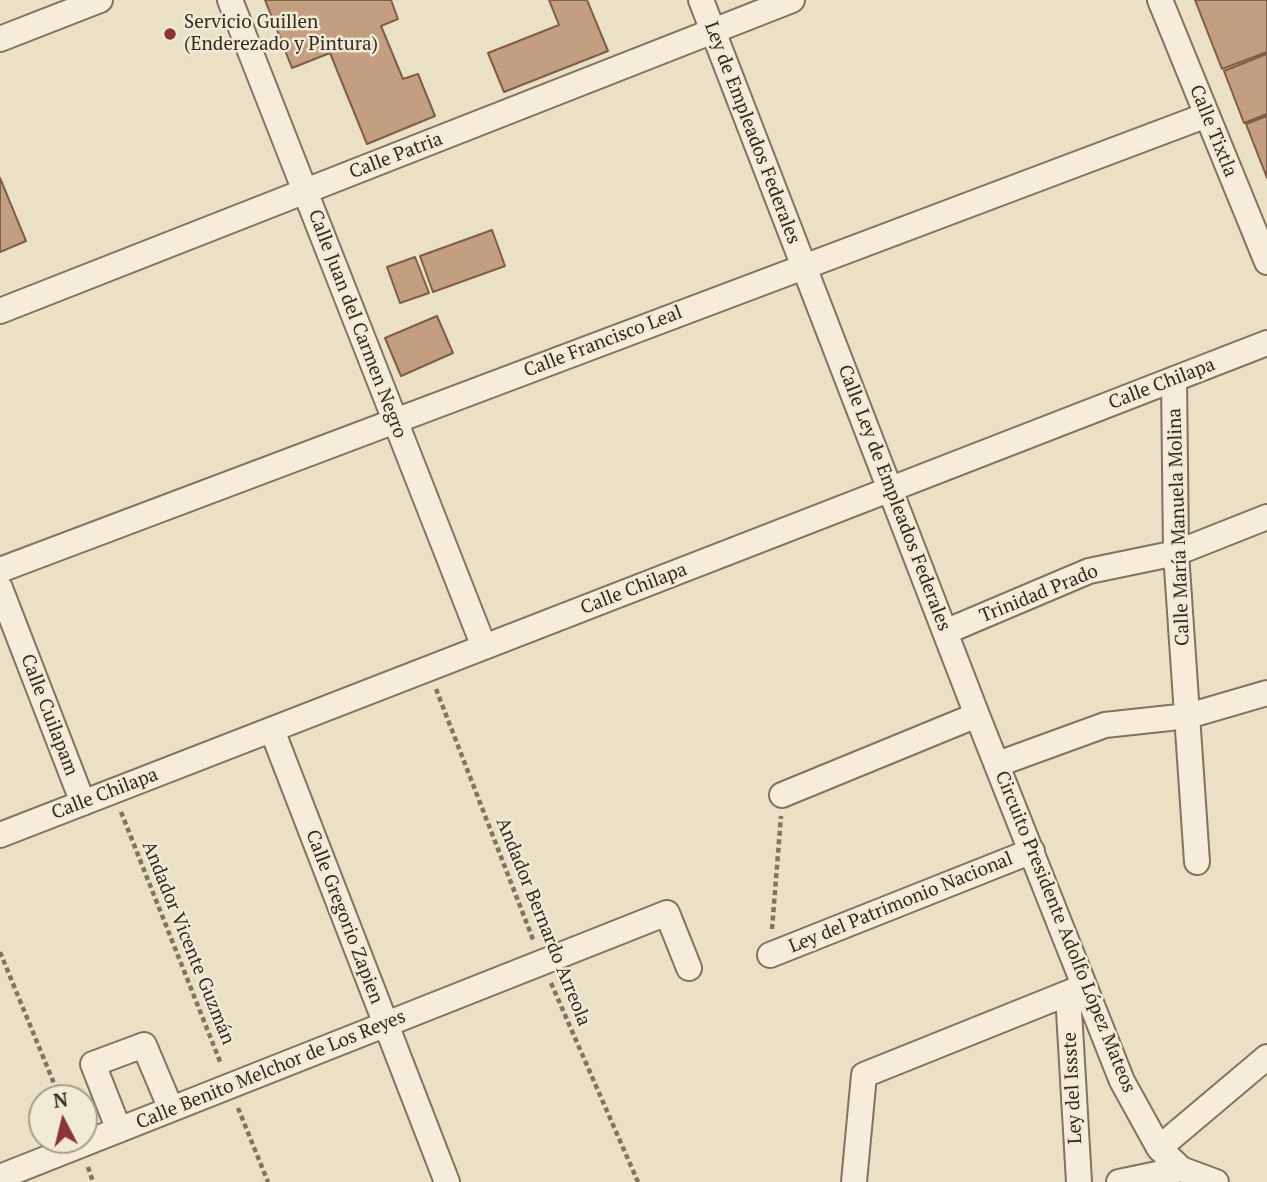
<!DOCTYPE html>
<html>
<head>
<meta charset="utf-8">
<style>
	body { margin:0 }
	#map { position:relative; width:1267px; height:1182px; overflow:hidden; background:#e9e0c6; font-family:"PT Serif",serif }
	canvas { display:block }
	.north { position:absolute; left:28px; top:1084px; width:70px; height:70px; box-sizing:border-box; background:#f1ead5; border:2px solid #a59d8d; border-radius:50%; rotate:353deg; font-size:19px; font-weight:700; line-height:28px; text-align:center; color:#342a20 }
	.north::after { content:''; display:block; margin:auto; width:24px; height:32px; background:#8b3635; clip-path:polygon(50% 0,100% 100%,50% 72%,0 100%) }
</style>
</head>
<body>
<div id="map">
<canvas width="1267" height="1182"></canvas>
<div class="north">N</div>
</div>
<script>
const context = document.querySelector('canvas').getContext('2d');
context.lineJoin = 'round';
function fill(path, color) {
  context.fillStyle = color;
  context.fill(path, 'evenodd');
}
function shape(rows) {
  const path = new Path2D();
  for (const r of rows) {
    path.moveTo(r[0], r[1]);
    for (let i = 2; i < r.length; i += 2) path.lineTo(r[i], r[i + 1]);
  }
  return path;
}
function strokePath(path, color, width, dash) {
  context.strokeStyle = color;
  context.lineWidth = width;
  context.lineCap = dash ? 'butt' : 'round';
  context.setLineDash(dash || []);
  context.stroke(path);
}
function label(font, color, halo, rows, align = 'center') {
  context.font = font + ' "PT Serif",serif';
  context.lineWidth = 5;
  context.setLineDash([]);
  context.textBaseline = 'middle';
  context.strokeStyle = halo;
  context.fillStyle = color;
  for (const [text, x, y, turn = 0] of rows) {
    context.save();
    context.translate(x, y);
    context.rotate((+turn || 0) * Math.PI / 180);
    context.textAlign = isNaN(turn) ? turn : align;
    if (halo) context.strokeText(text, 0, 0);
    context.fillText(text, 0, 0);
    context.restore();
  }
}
const building = shape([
	[265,0,391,0,398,19,381,26,403,79,418,74,435,116,367,144,330,53,292,68,265,0],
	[549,0,587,0,608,51,504,92,488,53,559,25,549,0],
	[1195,0,1267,0,1267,52,1222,69,1195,0],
	[1267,54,1267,114,1244,123,1224,71,1267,54],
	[1267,116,1267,178,1246,124,1267,116],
	[0,178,26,241,0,252,0,178],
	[492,230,505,266,433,292,420,256,492,230],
	[415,257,429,293,400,303,387,267,415,257],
	[437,316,453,353,401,376,385,338,437,316]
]);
const path = shape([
	[436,689,534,942],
	[121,812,221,1064],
	[772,929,781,816],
	[0,952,60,1098],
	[551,983,638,1182],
	[238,1108,268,1182],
	[88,1167,93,1182]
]);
const minor = shape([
	[230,0,484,647],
	[701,0,977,715,1122,1081,1159,1148,1181,1169,1216,1182],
	[1160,0,1267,262],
	[0,39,100,0],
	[0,311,792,0],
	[1174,379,1176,553,1197,862],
	[0,570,1207,115],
	[0,588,83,803],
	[945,632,1089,571,1176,553,1267,517],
	[272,730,447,1182],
	[998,764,1105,725,1188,716,1267,693],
	[782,795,977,715],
	[0,835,1267,343],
	[770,955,1032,851],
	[1068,994,1079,1182],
	[119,1130,93,1064,144,1045,171,1109],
	[1159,1148,1267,1057],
	[0,1177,667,913,689,968],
	[854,1182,864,1075,1083,987],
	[1119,1182,1181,1169]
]);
const markers = [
	[170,34,7,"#8b3635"]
];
const poiNames = [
	["Servicio Guillen",184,23],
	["(Enderezado y Pintura)",184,45]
];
const streetNames = [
	["Calle Tixtla",1213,131,68],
	["Ley de Empleados Federales",752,133,69],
	["Calle Patria",396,156,-21],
	["Calle Juan del Carmen Negro",357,324,69],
	["Calle Francisco Leal",603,342,-21],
	["Calle Chilapa",1162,384,-21],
	["Calle Ley de Empleados Federales",894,498,69],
	["Calle María Manuela Molina",1179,527,-92],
	["Calle Chilapa",634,589,-21],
	["Trinidad Prado",1039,594,-22],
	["Calle Cuilapam",49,715,69],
	["Calle Chilapa",105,794,-21],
	["Ley del Patrimonio Nacional",901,903,-22],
	["Calle Gregorio Zapien",344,917,69],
	["Andador Bernardo Arreola",543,922,68],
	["Circuito Presidente Adolfo López Mateos",1065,932,68],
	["Andador Vicente Guzmán",188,943,68],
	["Calle Benito Melchor de Los Reyes",271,1070,-22],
	["Ley del Issste",1073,1088,-93]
];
fill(building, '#c39e80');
strokePath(building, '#7f5e47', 2);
strokePath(minor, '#82725e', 28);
strokePath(path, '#82725e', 4.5, [5, 3.5]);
strokePath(minor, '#f5edd9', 24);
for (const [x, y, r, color] of markers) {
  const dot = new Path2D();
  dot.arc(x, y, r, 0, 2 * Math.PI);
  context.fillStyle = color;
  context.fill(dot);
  strokePath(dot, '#f1ead5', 2.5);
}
label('19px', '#342a20', '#f1ead5', poiNames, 'left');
label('19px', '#342a20', '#f1ead5', streetNames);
</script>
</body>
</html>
